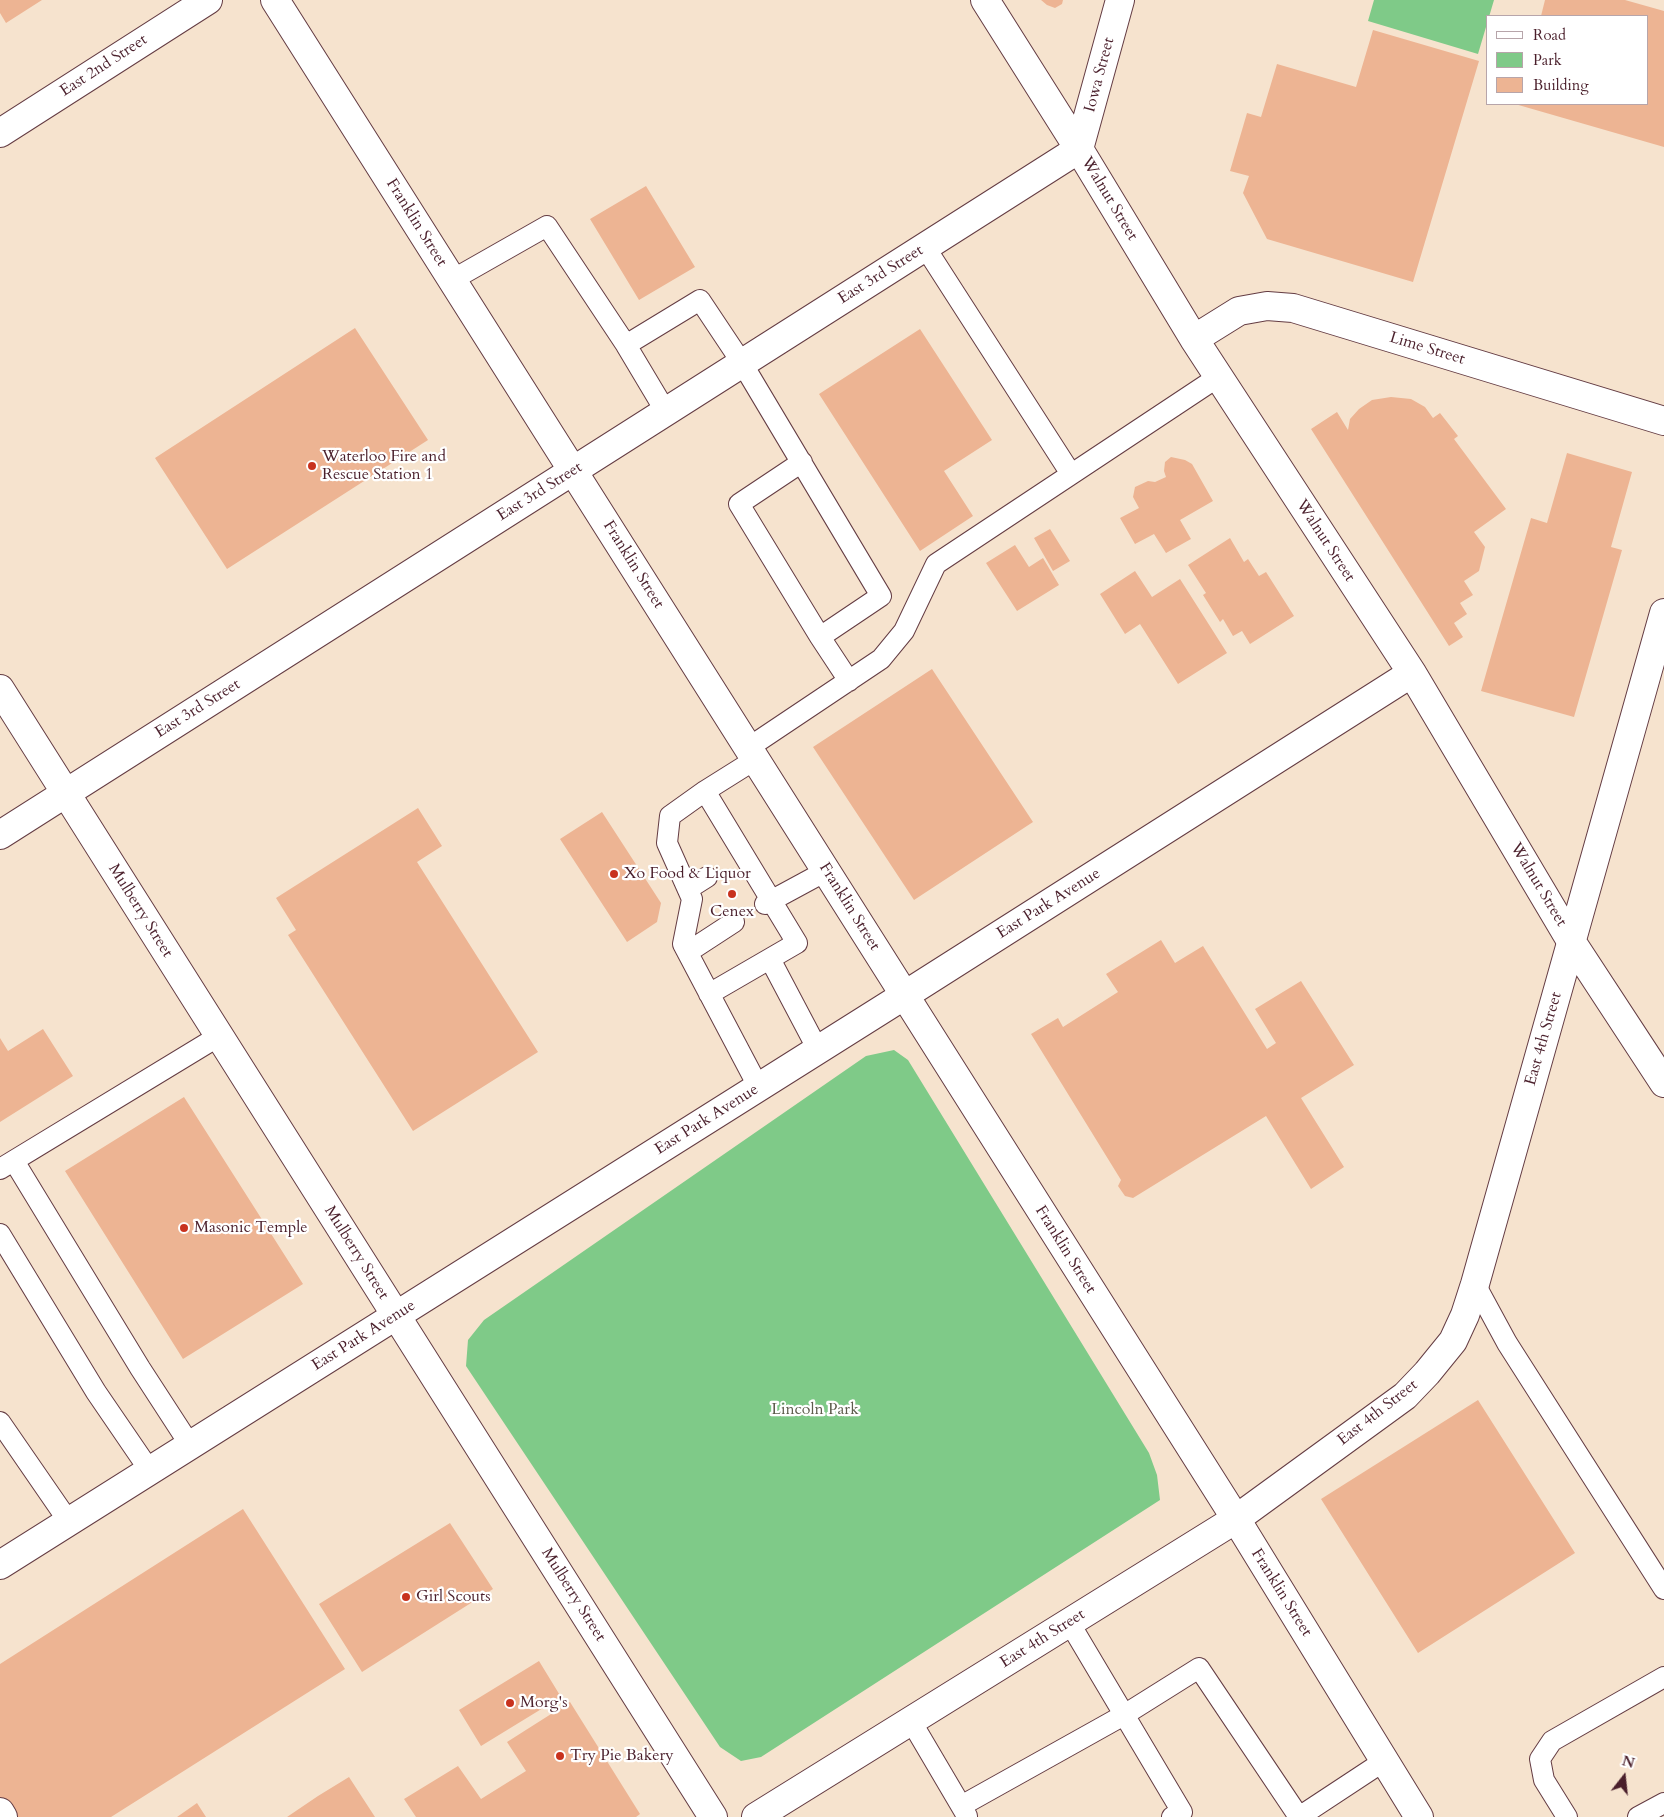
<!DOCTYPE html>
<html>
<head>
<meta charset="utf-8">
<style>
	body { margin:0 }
	#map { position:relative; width:1664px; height:1817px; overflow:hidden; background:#f6e3ce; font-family:Cardo,serif }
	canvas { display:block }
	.legend { position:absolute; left:1486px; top:15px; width:162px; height:90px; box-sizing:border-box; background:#fff; border:1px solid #b7a5aa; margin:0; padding:6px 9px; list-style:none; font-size:15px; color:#4a1f2b }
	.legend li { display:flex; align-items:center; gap:10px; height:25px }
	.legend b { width:25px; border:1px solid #b7a5aa }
	.north { position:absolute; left:1599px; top:1752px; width:50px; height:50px; -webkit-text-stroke:4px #fff; paint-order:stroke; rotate:16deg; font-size:14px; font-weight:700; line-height:20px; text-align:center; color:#4a1f2b }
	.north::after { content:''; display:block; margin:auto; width:18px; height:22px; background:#4a1f2b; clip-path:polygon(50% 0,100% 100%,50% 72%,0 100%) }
</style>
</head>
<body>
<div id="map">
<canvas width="1664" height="1817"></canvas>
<ul class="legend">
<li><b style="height:6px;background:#fff"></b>Road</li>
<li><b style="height:14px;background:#7fca88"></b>Park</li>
<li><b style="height:14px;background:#edb493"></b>Building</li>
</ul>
<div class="north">N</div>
</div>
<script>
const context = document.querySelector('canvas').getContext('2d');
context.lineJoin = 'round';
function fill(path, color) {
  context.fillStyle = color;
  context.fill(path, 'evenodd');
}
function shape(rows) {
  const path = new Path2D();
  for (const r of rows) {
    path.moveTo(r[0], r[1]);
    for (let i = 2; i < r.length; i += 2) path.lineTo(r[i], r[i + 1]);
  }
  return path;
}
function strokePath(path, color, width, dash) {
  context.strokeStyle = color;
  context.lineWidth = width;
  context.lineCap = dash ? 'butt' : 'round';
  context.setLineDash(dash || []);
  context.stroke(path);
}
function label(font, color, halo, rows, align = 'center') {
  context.font = font + ' Cardo,serif';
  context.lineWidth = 4.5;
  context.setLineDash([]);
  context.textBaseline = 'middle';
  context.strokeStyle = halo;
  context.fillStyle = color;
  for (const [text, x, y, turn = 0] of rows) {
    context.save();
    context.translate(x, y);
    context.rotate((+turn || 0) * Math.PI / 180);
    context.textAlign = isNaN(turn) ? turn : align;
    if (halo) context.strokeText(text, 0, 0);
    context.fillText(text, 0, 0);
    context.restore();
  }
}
const green = shape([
	[1374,0,1494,0,1478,54,1368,21],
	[894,1050,908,1060,1149,1453,1157,1475,1160,1500,761,1757,741,1761,720,1747,466,1366,468,1340,484,1320,866,1056]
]);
const building = shape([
	[0,0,42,0,6,23,0,13],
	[1041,0,1063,0,1062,4,1055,8,1047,5],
	[1545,0,1625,0,1664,11,1664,147,1515,104,1648,104,1648,16,1541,16],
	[1373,30,1479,61,1413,282,1267,239,1243,193,1249,176,1230,171,1247,113,1261,117,1277,64,1356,87],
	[646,186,695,267,639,300,590,219],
	[355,328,428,440,227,569,155,458],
	[920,329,992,440,944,471,973,516,920,551,819,394],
	[1391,397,1411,399,1425,407,1433,418,1440,413,1458,436,1454,439,1506,509,1474,532,1485,547,1479,571,1464,581,1473,595,1460,603,1467,614,1454,623,1463,637,1449,646,1311,429,1337,412,1348,430,1350,419,1359,409,1372,400],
	[1567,453,1632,472,1611,547,1622,550,1574,717,1481,691,1531,518,1547,523],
	[1171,457,1185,460,1192,464,1213,501,1180,520,1191,539,1166,553,1154,534,1135,544,1120,518,1139,508,1133,497,1135,487,1148,481,1155,482,1166,477,1164,471,1165,462],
	[1050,529,1070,561,1053,571,1034,538],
	[1230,538,1244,562,1248,559,1259,576,1266,572,1294,616,1250,644,1242,631,1233,636,1223,619,1220,622,1203,595,1206,593,1188,565],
	[1015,545,1029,567,1043,558,1059,585,1017,611,986,563],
	[1135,571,1152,597,1180,579,1227,653,1178,684,1140,624,1125,634,1100,594],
	[932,669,1033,822,914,900,813,747],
	[418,808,442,846,417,862,538,1052,413,1131,288,935,296,930,276,898],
	[602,812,661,903,657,922,627,942,560,839],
	[1161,940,1175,963,1203,946,1267,1049,1276,1043,1255,1009,1301,981,1354,1065,1301,1098,1344,1167,1311,1189,1266,1116,1133,1198,1125,1196,1118,1186,1121,1180,1031,1034,1058,1018,1063,1027,1118,992,1106,974],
	[43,1029,73,1076,0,1122,0,1038,8,1051],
	[184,1097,303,1284,183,1359,65,1171],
	[1478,1400,1575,1553,1418,1653,1321,1499],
	[243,1509,345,1669,111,1817,0,1817,0,1664],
	[450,1523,493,1589,362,1672,319,1604],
	[539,1661,561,1697,481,1746,459,1710],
	[570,1702,640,1814,636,1817,416,1817,404,1799,458,1766,481,1799,526,1771,507,1742],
	[349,1777,375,1817,287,1817,318,1796],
	[197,1803,206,1817,177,1817]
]);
const lane = shape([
	[925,247,1071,474],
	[452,280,547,226,626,345,666,412],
	[626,345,700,300,742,363,881,596,820,637,849,681],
	[802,462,739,504,820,637],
	[748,748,881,659,904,631,936,564,1218,377],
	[756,759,705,791,670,816,667,843,692,899,683,944,759,1088],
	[705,791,797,943,709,994],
	[688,889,707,877],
	[765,904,826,871],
	[688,952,734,922],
	[770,959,818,1050],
	[14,1161,140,1368,190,1445],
	[0,1169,219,1036],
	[0,1234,96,1392,150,1471],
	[1475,1284,1507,1343,1664,1589],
	[0,1422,69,1522],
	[1069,1622,1182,1812,1172,1817],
	[911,1721,967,1816],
	[961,1806,1124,1715,1199,1668,1299,1817],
	[1299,1817,1384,1761],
	[1567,1817,1544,1780,1540,1759,1552,1741,1664,1677],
	[1638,1817,1664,1803]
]);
const street = shape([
	[985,0,1079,149,1194,339,1412,673,1571,941],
	[0,133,208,0],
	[1194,339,1239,311,1267,306,1293,308,1664,421],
	[0,689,713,1817],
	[0,835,1079,149,1120,0],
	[905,995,1412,673]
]);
const secondary = shape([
	[1571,941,1664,1083],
	[0,1565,905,995],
	[0,1812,3,1817],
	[756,1817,1236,1519,1405,1396,1427,1373,1453,1341,1465,1315,1475,1284,1664,613]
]);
const primary = shape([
	[275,0,1236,1519,1419,1817]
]);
const markers = [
	[312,466,5,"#c8321e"],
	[614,874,5,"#c8321e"],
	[732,894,5,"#c8321e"],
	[184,1228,5,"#c8321e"],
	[406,1597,5,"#c8321e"],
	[510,1703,5,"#c8321e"],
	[560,1756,5,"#c8321e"]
];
const streetNames = [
	["East 2nd Street",104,66,-33],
	["Iowa Street",1100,75,-75],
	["Walnut Street",1109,199,59],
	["Franklin Street",416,223,58],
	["East 3rd Street",881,275,-32],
	["Lime Street",1427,349,17],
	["East 3rd Street",540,492,-32],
	["Walnut Street",1325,541,57],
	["Franklin Street",633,565,58],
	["East 3rd Street",198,709,-32],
	["Walnut Street",1538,885,59],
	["East Park Avenue",1049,904,-32],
	["Franklin Street",849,907,58],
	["Mulberry Street",140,911,58],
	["East 4th Street",1544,1039,-74],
	["East Park Avenue",707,1120,-32],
	["Franklin Street",1065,1250,58],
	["Mulberry Street",356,1253,58],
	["East Park Avenue",364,1336,-32],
	["East 4th Street",1378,1413,-38],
	["Franklin Street",1281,1593,58],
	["Mulberry Street",573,1595,58],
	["East 4th Street",1043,1639,-32]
];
const poiNames = [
	["Waterloo Fire and",322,457],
	["Rescue Station 1",322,475],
	["Xo Food & Liquor",624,874],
	["Cenex",732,912,"center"],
	["Masonic Temple",194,1228],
	["Girl Scouts",416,1597],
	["Morg's",520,1703],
	["Try Pie Bakery",570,1756]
];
const parkNames = [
	["Lincoln Park",815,1410]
];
fill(green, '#7fca88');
fill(building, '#edb493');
strokePath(lane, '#643c43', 22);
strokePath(street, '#643c43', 30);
strokePath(secondary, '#643c43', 30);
strokePath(primary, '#643c43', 30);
strokePath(lane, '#fff', 20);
strokePath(street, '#fff', 28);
strokePath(secondary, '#fff', 28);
strokePath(primary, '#fff', 28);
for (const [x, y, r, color] of markers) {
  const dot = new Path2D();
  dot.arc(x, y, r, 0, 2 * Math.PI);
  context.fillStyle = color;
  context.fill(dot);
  strokePath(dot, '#fff', 2);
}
label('16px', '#4a1f2b', '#fff', streetNames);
label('16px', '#4a1f2b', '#fff', poiNames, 'left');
label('16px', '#5d5b4c', '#fff', parkNames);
</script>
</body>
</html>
